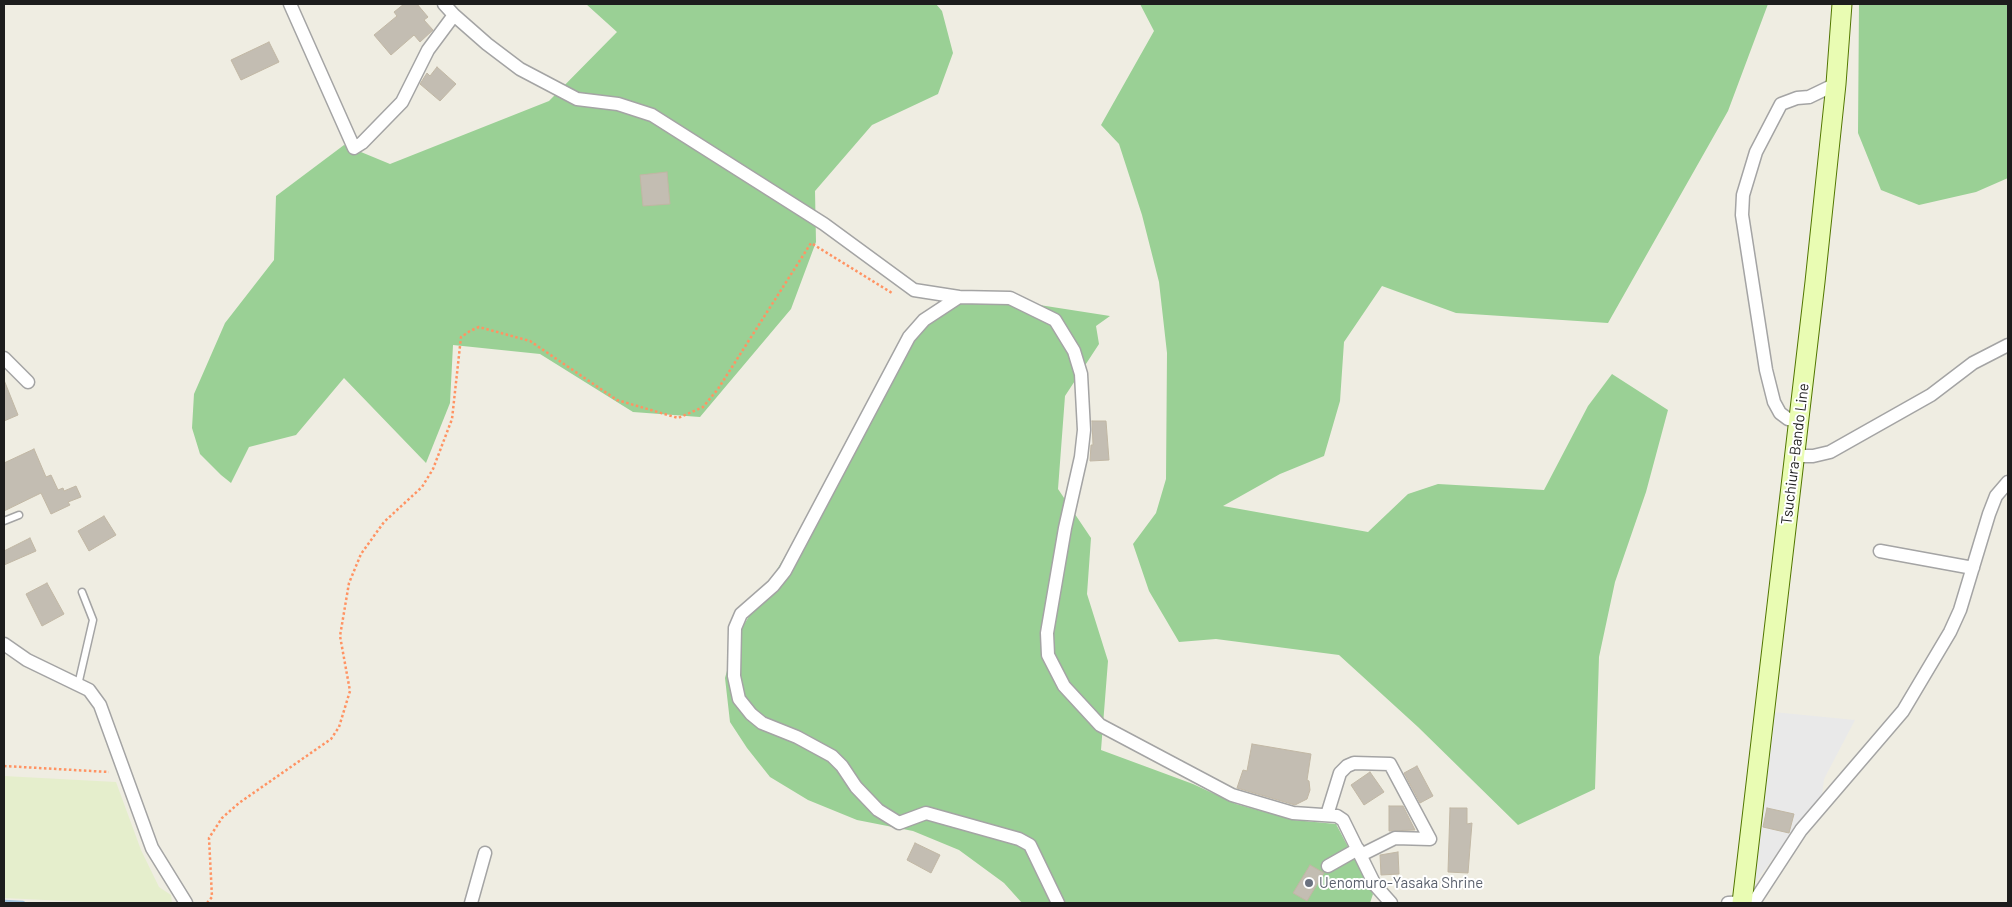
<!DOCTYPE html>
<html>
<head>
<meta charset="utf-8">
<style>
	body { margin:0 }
	#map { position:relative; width:2012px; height:907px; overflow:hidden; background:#efede2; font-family:Barlow,sans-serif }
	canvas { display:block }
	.frame { position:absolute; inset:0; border:5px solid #1d1d1d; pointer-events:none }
</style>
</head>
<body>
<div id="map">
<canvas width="2012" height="907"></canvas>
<div class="frame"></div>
</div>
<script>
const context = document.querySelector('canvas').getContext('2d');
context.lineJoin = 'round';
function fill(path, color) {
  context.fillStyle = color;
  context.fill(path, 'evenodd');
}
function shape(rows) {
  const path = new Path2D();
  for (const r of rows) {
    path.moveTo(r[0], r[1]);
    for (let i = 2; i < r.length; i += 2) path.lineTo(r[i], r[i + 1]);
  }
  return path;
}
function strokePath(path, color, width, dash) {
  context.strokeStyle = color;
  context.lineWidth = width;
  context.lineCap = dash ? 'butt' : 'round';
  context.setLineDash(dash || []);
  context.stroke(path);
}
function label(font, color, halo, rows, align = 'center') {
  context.font = font + ' Barlow,sans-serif';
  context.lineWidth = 4;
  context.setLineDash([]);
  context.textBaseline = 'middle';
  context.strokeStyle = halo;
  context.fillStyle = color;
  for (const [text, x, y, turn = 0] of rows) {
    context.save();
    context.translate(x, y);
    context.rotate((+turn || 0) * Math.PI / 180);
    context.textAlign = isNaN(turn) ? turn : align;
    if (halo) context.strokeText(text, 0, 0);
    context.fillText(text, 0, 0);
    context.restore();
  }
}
const farmland = shape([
	[4,776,116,782,141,850,159,887,171,895,172,903,106,903,4,898]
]);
const forest = shape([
	[586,4,936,4,942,11,953,53,938,94,872,125,815,191,816,242,791,309,700,417,633,412,540,354,453,345,450,403,426,463,344,378,296,435,249,447,231,483,221,475,200,454,192,428,194,394,225,323,274,260,276,196,344,145,390,164,549,101,617,32],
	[1140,4,1768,4,1728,111,1608,323,1456,313,1382,286,1344,342,1340,401,1324,456,1280,474,1223,506,1368,532,1408,494,1438,484,1544,490,1588,406,1612,374,1668,410,1646,492,1615,582,1599,657,1595,789,1518,825,1418,727,1339,655,1216,639,1179,642,1149,591,1133,544,1156,513,1166,479,1167,353,1159,282,1142,215,1119,144,1101,125,1154,31],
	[1859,4,2008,4,2008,178,1976,192,1919,205,1881,190,1858,133],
	[988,297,1110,316,1096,326,1099,344,1065,396,1058,489,1091,538,1087,594,1108,661,1101,750,1193,784,1236,804,1294,820,1336,824,1373,894,1370,903,1022,903,1004,883,959,850,913,831,857,820,808,800,770,777,747,748,730,722,725,678,736,638,916,337,933,319,960,301]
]);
const parking = shape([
	[1773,712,1855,720,1824,779,1822,795,1753,885]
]);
const stream = shape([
	[4,902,23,903]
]);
const building = shape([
	[404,4,417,4,428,17,424,20,433,30,420,42,414,35,391,55,374,35,397,16,394,12,404,4],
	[269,42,279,62,241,80,231,60,269,42],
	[437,67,456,84,440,101,420,84,427,73,430,76,437,67],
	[667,172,670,204,643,206,640,175,667,172],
	[4,380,18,415,4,421,4,380],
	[1092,421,1106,421,1109,460,1090,461,1091,445,1093,445,1092,421],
	[34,449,46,477,51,475,58,490,63,488,64,491,76,486,81,497,68,502,70,505,51,514,41,493,4,511,4,463,34,449],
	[104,516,116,535,89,551,78,531,104,516],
	[30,538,36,551,4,565,4,551,30,538],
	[47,583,64,614,42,626,26,594,47,583],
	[1252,744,1311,754,1307,780,1309,781,1310,790,1307,799,1295,805,1237,788,1243,770,1247,771,1252,744],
	[1417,766,1433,796,1420,803,1404,773,1417,766],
	[1370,772,1384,792,1364,805,1351,785,1370,772],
	[1389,806,1403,806,1415,830,1389,831,1389,806],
	[1450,808,1467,808,1467,824,1472,823,1468,873,1448,872,1450,808],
	[1767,808,1794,814,1789,833,1763,827,1767,808],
	[915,843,940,855,931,873,907,860,915,843],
	[1398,852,1399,874,1381,875,1380,855,1398,852],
	[1310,865,1324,873,1307,901,1293,893,1310,865]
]);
const path = shape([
	[4,766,109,772],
	[207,903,212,897,209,838,222,818,239,803,331,739,339,727,350,691,340,636,349,583,361,554,384,522,422,487,433,469,452,419,461,337,470,331,479,327,530,341,617,400,678,418,703,407,718,389,811,243,892,293]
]);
const service = shape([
	[4,521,19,515],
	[78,685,93,620,82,592]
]);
const minor = shape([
	[290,4,354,148,362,143,402,102,428,50,454,15],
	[444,4,454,15,487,44,520,69,577,99,618,104,652,115,824,224,914,290,959,297,1010,298,1055,320,1074,351,1081,374,1084,430,1081,457,1065,528,1047,633,1048,655,1064,686,1100,725,1232,795,1293,813,1337,816,1343,820,1375,885,1391,903],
	[959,297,924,320,909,337,785,571,773,586,741,614,735,628,734,676,739,699,751,714,762,723,797,737,832,756,842,766,856,787,878,810,899,823,926,813,1019,839,1030,845,1058,903],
	[4,358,28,382],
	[1798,420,1788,419,1780,413,1774,402,1766,370,1742,215,1743,195,1756,152,1781,104,1797,98,1809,97,1836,84],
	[1794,456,1813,456,1830,452,1931,395,1973,363,2008,345],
	[1880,551,1973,568],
	[4,644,27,660,89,690,100,705,152,848,186,903],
	[1327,815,1340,773,1347,766,1354,763,1390,764,1430,839,1395,838,1361,855],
	[1328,866,1358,849],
	[1754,902,1801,830,1903,711,1950,632,1960,610,1989,514,1996,496,2008,482],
	[471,903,485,853],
	[1728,903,1748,902]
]);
const secondary = shape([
	[1742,903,1815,282,1836,84,1842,4]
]);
const markers = [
	[1309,883,5,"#6b7280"]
];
const streetNames = [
	["Tsuchiura-Bando Line",1795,454,-83]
];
const worshipNames = [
	["Uenomuro-Yasaka Shrine",1319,883]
];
fill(farmland, '#e5eecc');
fill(forest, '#9ad095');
fill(parking, '#e9e9e9');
strokePath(stream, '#a1c3de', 4.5);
fill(building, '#c3bdb2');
strokePath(building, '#c1b7a4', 1);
strokePath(service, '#a4a4a4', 9);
strokePath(minor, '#a4a4a4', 15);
strokePath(secondary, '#527701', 21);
strokePath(path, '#ff9363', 2.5, [2.5, 2.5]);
strokePath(service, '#fff', 6);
strokePath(minor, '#fff', 12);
strokePath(secondary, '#e9fcb3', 19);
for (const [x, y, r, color] of markers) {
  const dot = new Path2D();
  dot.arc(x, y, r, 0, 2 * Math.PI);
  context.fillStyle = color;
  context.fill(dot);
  strokePath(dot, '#fff', 2);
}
label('15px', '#1d1d1d', '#fff', streetNames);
label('15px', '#5b616d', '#fff', worshipNames, 'left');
</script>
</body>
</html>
